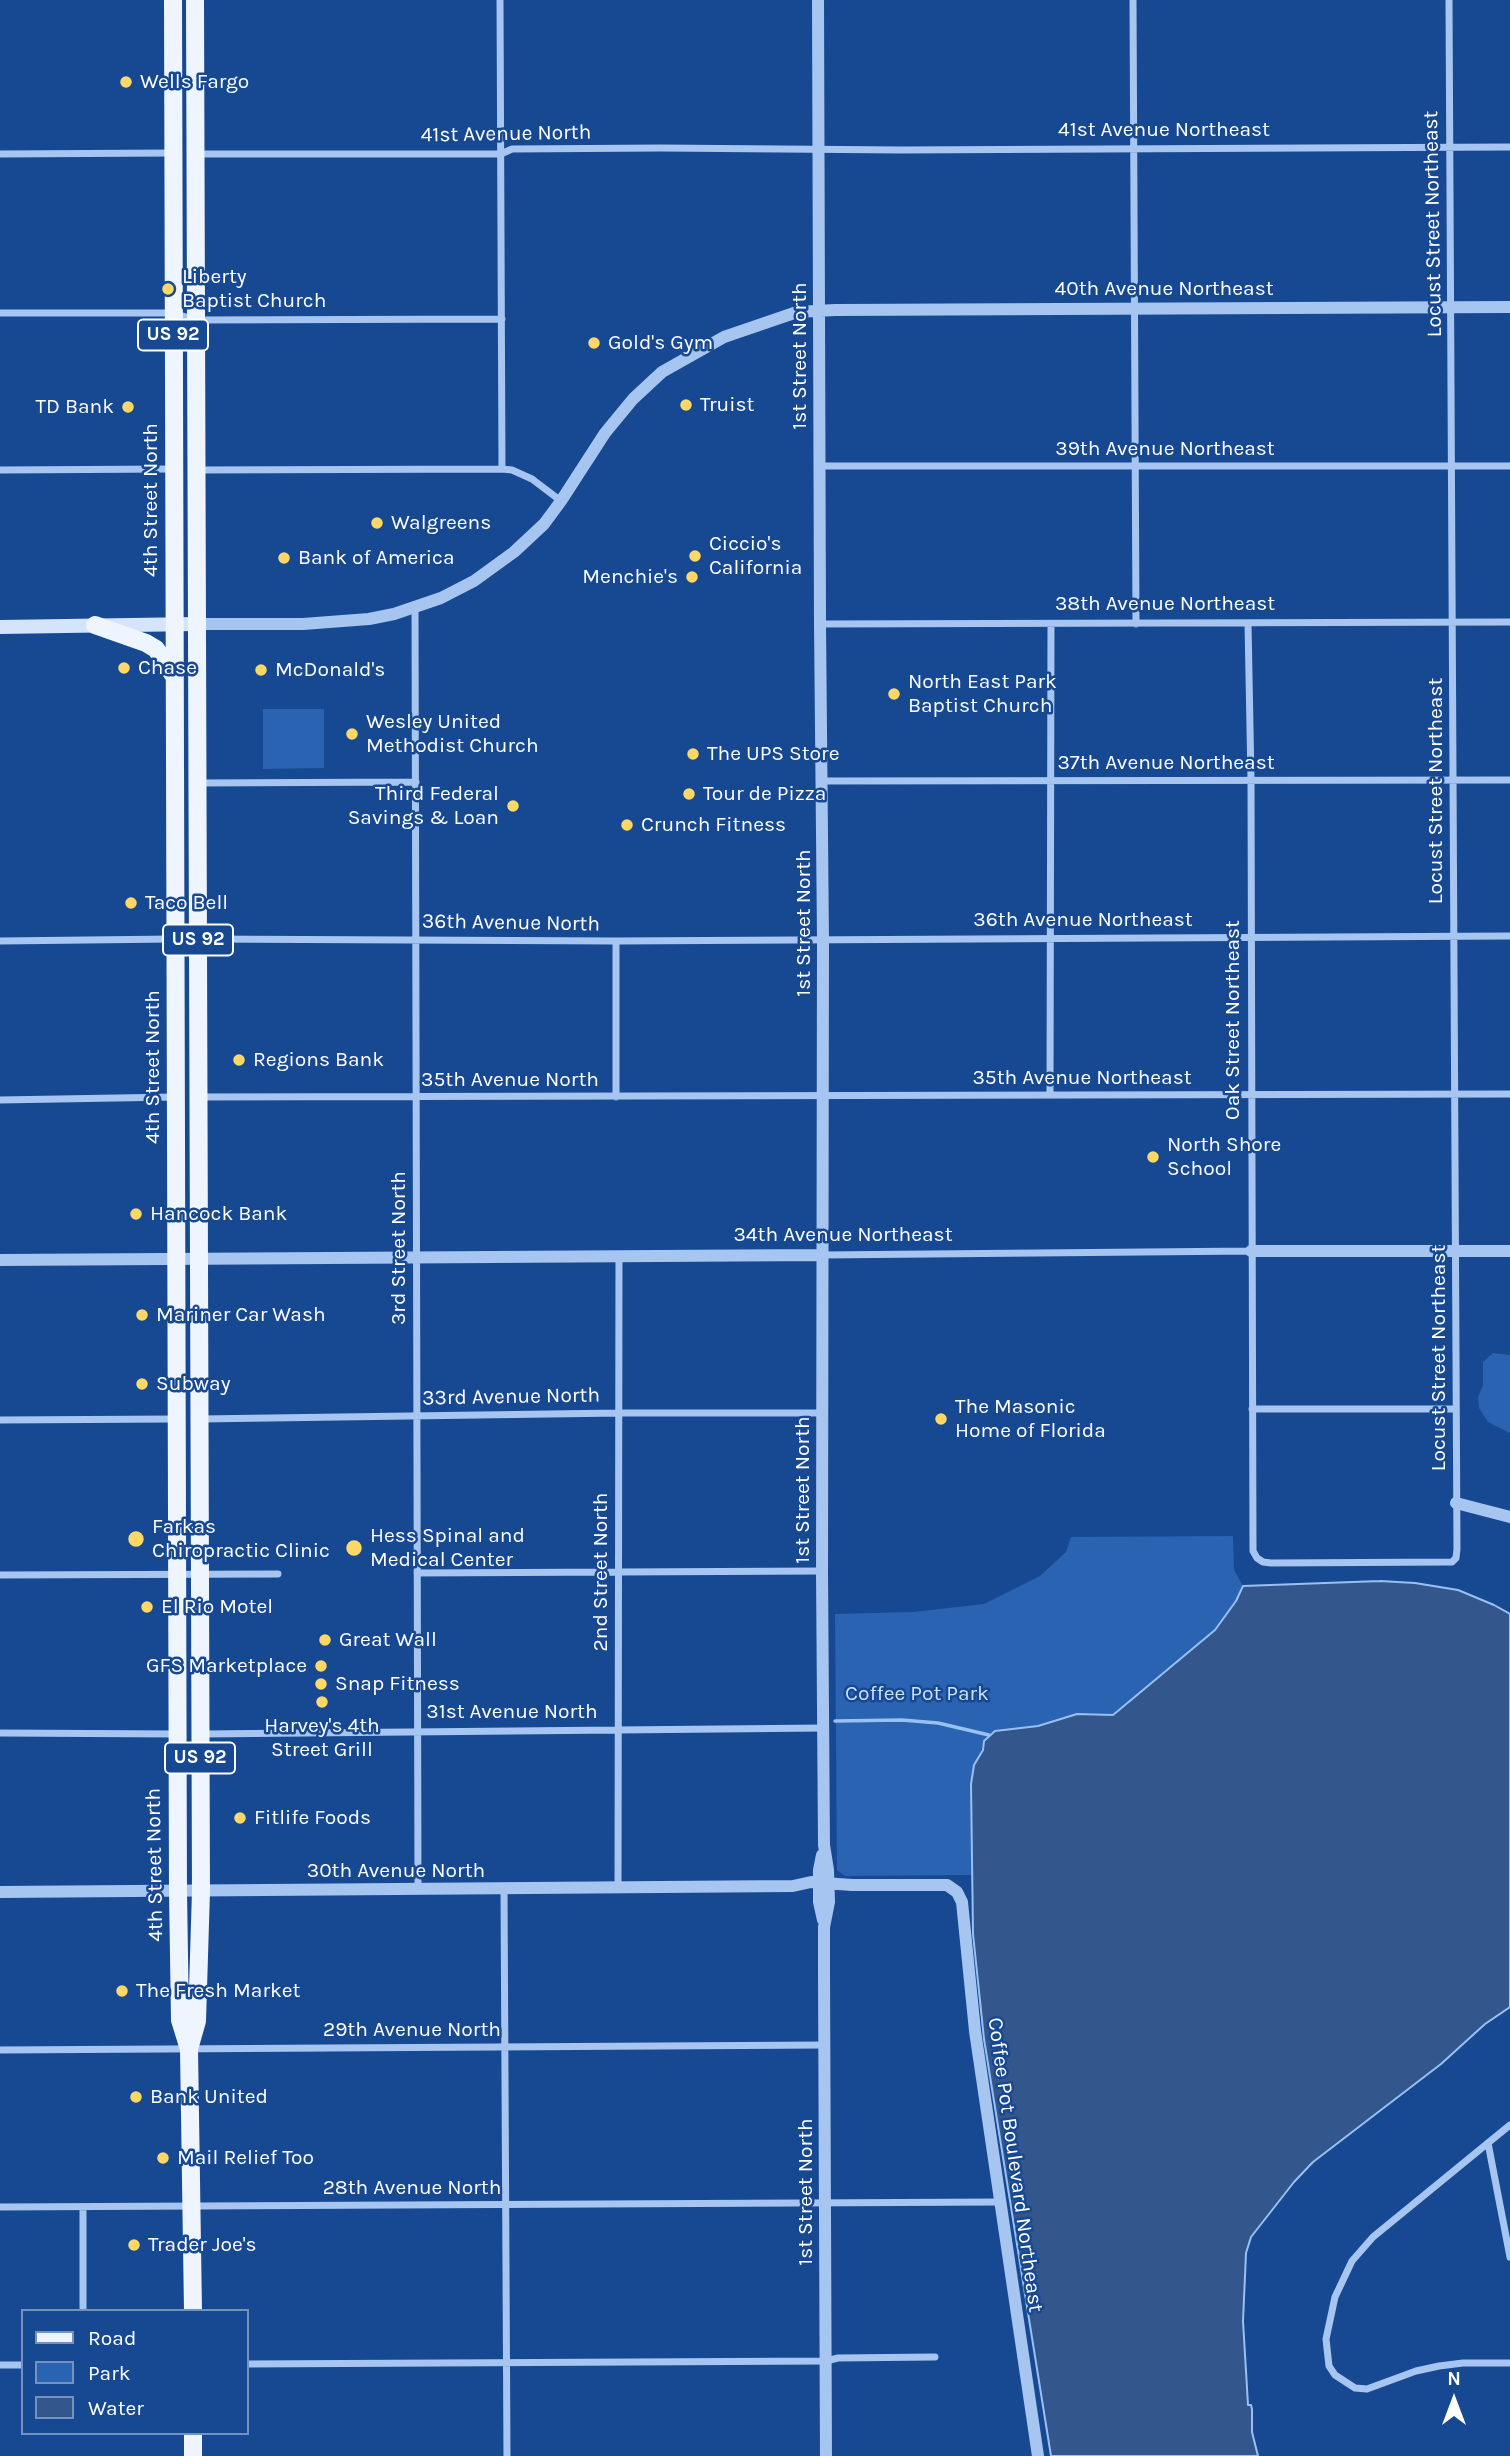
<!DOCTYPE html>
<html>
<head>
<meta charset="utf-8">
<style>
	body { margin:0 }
	#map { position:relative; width:1510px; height:2456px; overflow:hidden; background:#174992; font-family:Karla,sans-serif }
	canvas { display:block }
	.legend { position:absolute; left:21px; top:2309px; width:228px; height:126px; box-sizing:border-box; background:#174992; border:2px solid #7492be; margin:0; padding:9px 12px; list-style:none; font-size:21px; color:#fff }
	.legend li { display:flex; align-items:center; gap:14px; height:35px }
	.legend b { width:35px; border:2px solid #7492be }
	.north { position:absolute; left:1419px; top:2365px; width:70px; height:70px; -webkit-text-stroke:5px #174992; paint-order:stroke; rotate:0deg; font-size:19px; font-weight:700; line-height:28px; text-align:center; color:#fff }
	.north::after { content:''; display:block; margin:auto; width:24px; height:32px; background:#fff; clip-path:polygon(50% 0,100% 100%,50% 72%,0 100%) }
</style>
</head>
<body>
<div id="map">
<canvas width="1510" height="2456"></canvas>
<ul class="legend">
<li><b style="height:9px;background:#eff5ff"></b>Road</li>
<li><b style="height:19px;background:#2963b1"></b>Park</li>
<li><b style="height:19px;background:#33578d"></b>Water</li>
</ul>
<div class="north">N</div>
</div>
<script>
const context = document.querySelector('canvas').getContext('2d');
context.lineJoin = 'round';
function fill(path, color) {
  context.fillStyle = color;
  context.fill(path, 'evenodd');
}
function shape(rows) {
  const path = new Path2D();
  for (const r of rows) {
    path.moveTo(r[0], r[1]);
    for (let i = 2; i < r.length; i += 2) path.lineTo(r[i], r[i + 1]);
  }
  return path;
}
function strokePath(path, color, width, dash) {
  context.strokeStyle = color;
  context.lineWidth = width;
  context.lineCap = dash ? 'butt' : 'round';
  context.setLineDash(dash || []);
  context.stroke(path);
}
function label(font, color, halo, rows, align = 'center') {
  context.font = font + ' Karla,sans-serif';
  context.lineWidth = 5;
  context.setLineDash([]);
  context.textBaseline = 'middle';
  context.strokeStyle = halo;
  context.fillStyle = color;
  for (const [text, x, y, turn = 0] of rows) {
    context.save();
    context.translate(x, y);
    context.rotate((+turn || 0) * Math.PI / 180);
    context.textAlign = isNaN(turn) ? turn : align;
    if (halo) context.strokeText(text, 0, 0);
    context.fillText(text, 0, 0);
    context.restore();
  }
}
const green = shape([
	[263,709,324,709,324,768,263,769],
	[1493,1353,1510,1355,1510,1433,1488,1422,1479,1408,1478,1397,1483,1385,1483,1362],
	[1233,1536,1234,1570,1243,1586,1236,1601,1215,1630,1112,1715,1076,1714,1038,1726,995,1731,984,1741,971,1784,973,1875,845,1876,837,1870,835,1614,913,1612,984,1604,1040,1576,1066,1552,1071,1537]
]);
const water = shape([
	[1380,1581,1415,1583,1458,1590,1494,1605,1510,1614,1510,2007,1485,2024,1441,2064,1313,2162,1294,2182,1251,2237,1246,2253,1243,2321,1248,2405,1251,2405,1252,2409,1252,2432,1258,2456,1051,2456,984,2039,973,1934,971,1784,974,1765,983,1750,984,1741,995,1731,1038,1726,1077,1714,1113,1715,1215,1630,1236,1601,1243,1586,1380,1581]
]);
const stream = shape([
	[835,1721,902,1720,938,1723,989,1735]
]);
const minor = shape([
	[500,0,502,469],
	[1133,0,1136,624],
	[0,154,172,153],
	[195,154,501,154,512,149,661,148,901,150,1510,147],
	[0,313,173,313,196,320,502,319],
	[819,466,1510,466],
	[0,470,173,469],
	[197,470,502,469,512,470,532,479,561,501],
	[415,607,418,1890],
	[1248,623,1251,780,1253,1551,1257,1558,1263,1562,1271,1563,1452,1562,1456,1558,1457,1549,1449,0],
	[820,624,1510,622],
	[823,781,1510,780],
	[199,783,416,782],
	[198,939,616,941,1510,936],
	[0,941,174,939],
	[1050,1094,1051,624],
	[198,1097,1510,1094],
	[616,1097,616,941],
	[0,1100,175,1097],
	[822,1255,1251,1251],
	[1252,1409,1456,1409],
	[200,1419,619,1413,823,1413],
	[0,1420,175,1419],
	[417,1573,822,1571],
	[0,1575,278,1574],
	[0,1733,177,1734],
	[202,1734,824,1728],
	[618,1888,619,1256],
	[504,1889,507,2456],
	[0,2050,824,2045],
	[1510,2125,1373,2237,1352,2261,1335,2297,1326,2339,1329,2366,1335,2375,1355,2388,1367,2389,1416,2371,1439,2366,1463,2363,1510,2363],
	[1488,2143,1510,2257],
	[0,2207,999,2202],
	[83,2207,83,2311],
	[247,2364,826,2361,838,2358,935,2357],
	[0,2365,23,2365]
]);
const tertiary = shape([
	[818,0,820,624,823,939,822,1571,824,1845,828,1870,829,1902,824,1927,824,1972,826,2456],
	[196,624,303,624,369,619,394,614,441,598,474,581,514,552,544,524,561,501,605,433,633,399,662,372,724,337,797,312,835,310,1510,307],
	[1251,1251,1510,1251],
	[0,1260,822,1255],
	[1456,1503,1510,1517],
	[822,1855,819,1870,819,1902,823,1920],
	[0,1892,793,1886,811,1882,852,1885,947,1885,957,1892,962,1902,975,2031,1038,2456]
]);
const secondary = shape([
	[0,627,196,624]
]);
const primary = shape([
	[173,0,178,1891,180,2020,189,2049,193,2311],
	[95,625,146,643,156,649,174,676],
	[189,2049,197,2021,201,1891,195,0],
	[193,2433,193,2456]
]);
const markers = [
	[126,82,7,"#ffd765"],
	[168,289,7,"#ffd765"],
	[594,343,7,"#ffd765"],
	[686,405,7,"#ffd765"],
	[128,407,7,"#ffd765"],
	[377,523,7,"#ffd765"],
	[695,556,7,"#ffd765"],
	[284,558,7,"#ffd765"],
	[692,577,7,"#ffd765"],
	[124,668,7,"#ffd765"],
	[261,670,7,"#ffd765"],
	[894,694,7,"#ffd765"],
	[352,734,7,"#ffd765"],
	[693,754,7,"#ffd765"],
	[689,794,7,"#ffd765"],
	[513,806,7,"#ffd765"],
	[627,825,7,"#ffd765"],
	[131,903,7,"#ffd765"],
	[239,1060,7,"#ffd765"],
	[1153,1157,7,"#ffd765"],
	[136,1214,7,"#ffd765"],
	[142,1315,7,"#ffd765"],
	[142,1384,7,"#ffd765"],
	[941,1419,7,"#ffd765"],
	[136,1539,9,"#ffd765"],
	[354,1548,9,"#ffd765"],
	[147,1607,7,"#ffd765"],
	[325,1640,7,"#ffd765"],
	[321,1666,7,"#ffd765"],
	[321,1684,7,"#ffd765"],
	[322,1702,7,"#ffd765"],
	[240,1818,7,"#ffd765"],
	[122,1991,7,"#ffd765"],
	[136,2097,7,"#ffd765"],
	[163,2158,7,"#ffd765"],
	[134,2245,7,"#ffd765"]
];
const shields = [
	[173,335,70],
	[198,940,70],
	[200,1758,70]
];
const shieldNames = [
	["US 92",173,335],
	["US 92",198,940],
	["US 92",200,1758]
];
const poiNames = [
	["Wells Fargo",140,82],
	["Liberty",182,277],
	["Baptist Church",182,301],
	["Gold's Gym",608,343],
	["Truist",700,405],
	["TD Bank",114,407,"right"],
	["Walgreens",391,523],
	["Ciccio's",709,544],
	["California",709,568],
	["Bank of America",298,558],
	["Menchie's",678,577,"right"],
	["Chase",138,668],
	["McDonald's",275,670],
	["North East Park",908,682],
	["Baptist Church",908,706],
	["Wesley United",366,722],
	["Methodist Church",366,746],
	["The UPS Store",707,754],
	["Third Federal",499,794,"right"],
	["Savings & Loan",499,818,"right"],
	["Tour de Pizza",703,794],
	["Crunch Fitness",641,825],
	["Taco Bell",145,903],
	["Regions Bank",253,1060],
	["North Shore",1167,1145],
	["School",1167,1169],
	["Hancock Bank",150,1214],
	["Mariner Car Wash",156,1315],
	["Subway",156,1384],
	["The Masonic",955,1407],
	["Home of Florida",955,1431],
	["Farkas",152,1527],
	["Chiropractic Clinic",152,1551],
	["Hess Spinal and",370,1536],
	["Medical Center",370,1560],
	["El Rio Motel",161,1607],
	["Great Wall",339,1640],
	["GFS Marketplace",307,1666,"right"],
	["Snap Fitness",335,1684],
	["Harvey's 4th",322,1726,"center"],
	["Street Grill",322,1750,"center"],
	["Fitlife Foods",254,1818],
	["The Fresh Market",136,1991],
	["Bank United",150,2097],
	["Mail Relief Too",177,2158],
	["Trader Joe's",148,2245]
];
const streetNames = [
	["41st Avenue Northeast",1164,130],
	["41st Avenue North",506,134,-1],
	["Locust Street Northeast",1433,224,-91],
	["40th Avenue Northeast",1164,289],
	["1st Street North",800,356,-90],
	["39th Avenue Northeast",1165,449],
	["4th Street North",151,500,-90],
	["38th Avenue Northeast",1165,604],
	["37th Avenue Northeast",1166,763],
	["Locust Street Northeast",1436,791,-90],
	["36th Avenue Northeast",1083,920],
	["36th Avenue North",511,923,1],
	["1st Street North",804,923,-90],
	["Oak Street Northeast",1233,1020,-90],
	["4th Street North",153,1067,-90],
	["35th Avenue Northeast",1082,1078],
	["35th Avenue North",510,1080],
	["34th Avenue Northeast",843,1235],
	["3rd Street North",399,1248,-90],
	["Locust Street Northeast",1439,1358,-90],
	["33rd Avenue North",511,1397,-1],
	["1st Street North",803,1490,-90],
	["2nd Street North",601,1572,-90],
	["31st Avenue North",512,1712],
	["4th Street North",155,1865,-91],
	["30th Avenue North",396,1871],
	["29th Avenue North",412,2030],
	["Coffee Pot Boulevard Northeast",1015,2165,82],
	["28th Avenue North",412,2188],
	["1st Street North",806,2192,-90]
];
const parkNames = [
	["Coffee Pot Park",917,1694]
];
fill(green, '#2963b1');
fill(water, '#33578d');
strokePath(water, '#98c0f3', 2);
strokePath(stream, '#98c0f3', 3.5);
strokePath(minor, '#a6c5f0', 7);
strokePath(tertiary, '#a6c5f0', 12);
strokePath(secondary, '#d4e4fb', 14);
strokePath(primary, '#eff5ff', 18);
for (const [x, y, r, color] of markers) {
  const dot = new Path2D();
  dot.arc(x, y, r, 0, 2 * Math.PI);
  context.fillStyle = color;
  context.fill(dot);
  strokePath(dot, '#174992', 2.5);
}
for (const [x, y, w] of shields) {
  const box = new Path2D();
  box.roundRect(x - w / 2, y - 15.5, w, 31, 5);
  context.fillStyle = '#174992';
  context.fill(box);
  strokePath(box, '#fff', 2);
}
label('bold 19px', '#fff', null, shieldNames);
label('21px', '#fff', '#174992', poiNames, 'left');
label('21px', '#fff', '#174992', streetNames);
label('21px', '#cde1fb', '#174992', parkNames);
</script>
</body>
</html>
